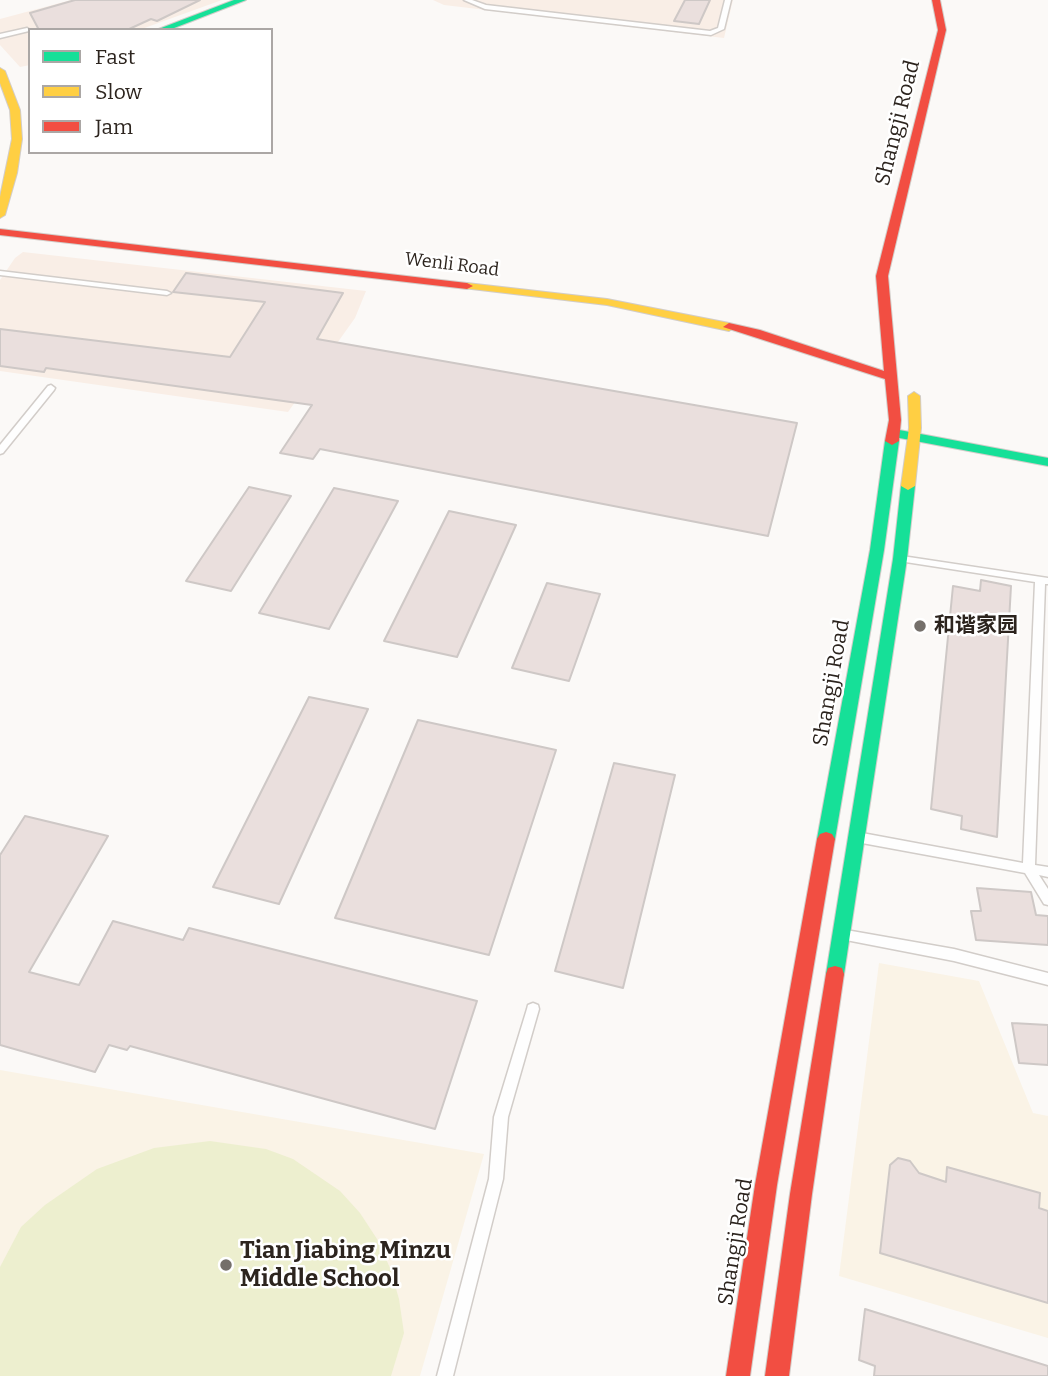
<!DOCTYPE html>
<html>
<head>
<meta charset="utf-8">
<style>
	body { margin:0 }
	#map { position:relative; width:1048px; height:1376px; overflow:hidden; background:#fbf9f7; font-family:Bitter,serif }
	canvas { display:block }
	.legend { position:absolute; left:28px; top:28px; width:245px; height:126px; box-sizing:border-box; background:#fff; border:2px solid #aba7a5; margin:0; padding:9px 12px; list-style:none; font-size:21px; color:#2c241e }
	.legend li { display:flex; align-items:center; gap:14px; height:35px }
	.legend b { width:35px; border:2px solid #aba7a5 }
</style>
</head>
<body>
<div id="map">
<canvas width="1048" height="1376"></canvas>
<ul class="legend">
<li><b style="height:9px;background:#16e098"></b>Fast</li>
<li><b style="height:9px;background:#ffcf43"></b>Slow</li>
<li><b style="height:9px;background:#f24e42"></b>Jam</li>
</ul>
</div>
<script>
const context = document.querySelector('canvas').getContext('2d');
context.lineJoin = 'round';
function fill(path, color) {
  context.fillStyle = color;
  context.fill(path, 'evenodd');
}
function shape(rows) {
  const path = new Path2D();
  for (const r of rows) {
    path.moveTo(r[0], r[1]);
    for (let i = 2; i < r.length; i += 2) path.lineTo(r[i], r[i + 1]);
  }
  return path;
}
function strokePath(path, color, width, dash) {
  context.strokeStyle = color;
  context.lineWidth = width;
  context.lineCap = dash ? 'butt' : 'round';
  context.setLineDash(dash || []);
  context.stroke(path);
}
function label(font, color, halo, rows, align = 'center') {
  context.font = font + ' Bitter,"Noto Sans SC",serif';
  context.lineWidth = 5;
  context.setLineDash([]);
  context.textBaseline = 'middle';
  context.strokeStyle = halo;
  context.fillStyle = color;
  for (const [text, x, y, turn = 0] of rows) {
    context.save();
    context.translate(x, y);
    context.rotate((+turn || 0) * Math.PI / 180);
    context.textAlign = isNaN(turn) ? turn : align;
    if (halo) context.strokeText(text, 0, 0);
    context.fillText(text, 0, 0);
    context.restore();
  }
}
const built = shape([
	[71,0,222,0,139,30,30,30,30,65,20,67,0,45,0,19],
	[433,0,733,0,724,38,444,5],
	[23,252,366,291,355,318,288,412,0,371,0,280,15,258]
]);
const education = shape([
	[879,963,979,981,1033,1113,1048,1116,1048,1338,839,1276],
	[0,1070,484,1154,420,1376,0,1376]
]);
const green = shape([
	[210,1141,266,1149,293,1159,340,1191,360,1213,377,1239,390,1268,399,1299,404,1333,391,1376,0,1376,0,1267,21,1227,45,1205,97,1169,154,1148]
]);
const building = shape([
	[75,0,200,0,157,21,151,19,127,30,39,30,30,13,75,0],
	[685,0,710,0,699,24,674,21,685,0],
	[186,273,343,293,317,339,797,423,768,536,320,449,313,459,280,453,312,405,46,368,44,372,0,366,0,329,230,357,265,302,173,292,186,273],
	[249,487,291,496,231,591,186,581,249,487],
	[334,488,398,501,329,629,259,613,334,488],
	[449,511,516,525,457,657,384,641,449,511],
	[981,580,1011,586,997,837,961,829,962,816,931,809,953,586,980,591,981,580],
	[547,583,600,594,569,681,512,668,547,583],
	[309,697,368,709,279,904,213,887,309,697],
	[418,720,556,750,489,955,335,918,418,720],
	[614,763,675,775,623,988,555,971,614,763],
	[25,816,108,836,29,972,79,985,113,921,183,940,189,928,477,1001,435,1129,130,1046,127,1050,109,1045,95,1072,0,1045,0,855,25,816],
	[977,888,1031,892,1036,915,1048,916,1048,945,976,940,971,911,981,911,977,888],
	[1012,1023,1048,1025,1048,1065,1019,1063,1012,1023],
	[898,1158,910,1161,919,1173,946,1182,947,1167,1040,1193,1039,1208,1048,1211,1048,1303,880,1253,890,1165,898,1158],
	[865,1309,1048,1366,1048,1376,874,1376,875,1366,859,1360,865,1309]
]);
const lane = shape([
	[464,0,472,0,486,5,710,31,718,28,725,0,731,0,724,29,711,35,485,9,464,0],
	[27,28,30,30,29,31,0,38,0,34,27,28],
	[0,271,167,291,171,293,167,295,0,275,0,271],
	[51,385,55,388,54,390,3,453,0,454,0,445,48,386,51,385],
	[902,556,1048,578,1048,584,1045,584,1035,865,1048,867,1048,877,1039,875,1048,889,1048,905,1044,904,1025,873,862,843,858,841,856,838,858,835,862,833,1023,863,1035,582,899,561,897,559,899,557,902,556],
	[846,930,954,949,1048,973,1048,985,954,961,846,940,842,939,840,935,842,931,846,930],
	[533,1003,538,1005,539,1009,508,1117,503,1179,453,1376,437,1376,489,1179,494,1117,527,1009,528,1005,533,1003]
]);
const fast = shape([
	[234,0,246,0,169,30,156,30,234,0],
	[894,429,1048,458,1048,466,889,436,887,433,894,429],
	[892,437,899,441,884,550,835,839,832,844,826,846,820,844,817,839,870,550,885,441,892,437],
	[908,482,915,486,907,559,844,974,842,980,835,982,828,980,826,974,893,559,901,486,908,482]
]);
const slow = shape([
	[0,68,5,71,20,110,22,139,17,173,5,215,0,218,0,197,12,139,10,110,0,83,0,68],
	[467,283,607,299,729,323,735,327,729,331,607,305,463,288,463,284,467,283],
	[914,392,920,396,921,428,915,486,908,490,901,486,909,428,908,396,914,392]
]);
const jam = shape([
	[932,0,940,0,946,30,888,276,901,420,899,441,892,445,885,441,889,420,885,379,723,327,729,323,760,330,884,371,876,276,938,30,932,0],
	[0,229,467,283,473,286,467,289,0,235,0,229],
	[826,832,832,834,835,839,777,1185,750,1376,726,1376,755,1185,817,839,820,834,826,832],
	[835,966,842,968,844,974,812,1194,789,1376,765,1376,790,1194,826,974,828,968,835,966]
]);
const markers = [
	[920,626,7,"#746f6a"],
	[226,1265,7,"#746f6a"]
];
const farStreetnames = [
	["Wenli Road",452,265,7]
];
const streetNames = [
	["Shangji Road",898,123,-76],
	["Shangji Road",832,683,-80],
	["Shangji Road",736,1242,-81]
];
const poiNames = [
	["和谐家园",934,626]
];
const nearPoinames = [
	["Tian Jiabing Minzu",240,1251],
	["Middle School",240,1279]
];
fill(built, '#f9eee6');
fill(education, '#faf3e6');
fill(green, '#edefcf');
fill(building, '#eadfdd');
strokePath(building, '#cec8c6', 2);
strokePath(lane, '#d2cdc9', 3);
strokePath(fast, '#d2cdc9', 2);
strokePath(slow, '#d2cdc9', 2);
strokePath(jam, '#d2cdc9', 2);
fill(lane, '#fefefe');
fill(fast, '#16e098');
fill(slow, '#ffcf43');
fill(jam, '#f24e42');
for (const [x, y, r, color] of markers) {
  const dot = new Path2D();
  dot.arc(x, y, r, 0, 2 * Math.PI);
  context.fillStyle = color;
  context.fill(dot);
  strokePath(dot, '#fff', 2.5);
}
label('18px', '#2c241e', '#fff', farStreetnames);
label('21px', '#2c241e', '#fff', streetNames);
label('bold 21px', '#2c241e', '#fff', poiNames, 'left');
label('bold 24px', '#2c241e', '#fff', nearPoinames, 'left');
</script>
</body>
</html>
